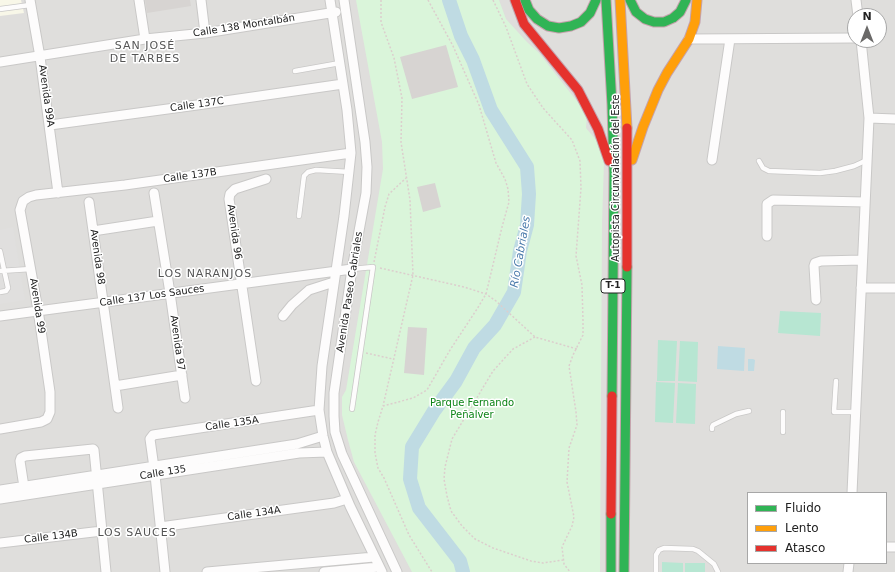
<!DOCTYPE html>
<html>
<head>
<meta charset="utf-8">
<style>
	body { margin:0 }
	#map { position:relative; width:895px; height:572px; overflow:hidden; background:#f0eeeb; font-family:"DejaVu Sans",sans-serif }
	canvas { display:block }
	.legend { position:absolute; left:747px; top:492px; width:140px; height:72px; box-sizing:border-box; background:#fff; border:1px solid #a7a7a7; margin:0; padding:5px 7px; list-style:none; font-size:12px; color:#222 }
	.legend li { display:flex; align-items:center; gap:8px; height:20px }
	.legend b { width:20px; border:1px solid #a7a7a7 }
	.north { position:absolute; left:847px; top:8px; width:40px; height:40px; box-sizing:border-box; background:#fff; border:1px solid #a7a7a7; border-radius:50%; rotate:0deg; font-size:11px; font-weight:700; line-height:16px; text-align:center; color:#222 }
	.north::after { content:''; display:block; margin:auto; width:14px; height:18px; background:#6a6968; clip-path:polygon(50% 0,100% 100%,50% 72%,0 100%) }
</style>
</head>
<body>
<div id="map">
<canvas width="895" height="572"></canvas>
<ul class="legend">
<li><b style="height:5px;background:#30b455"></b>Fluido</li>
<li><b style="height:5px;background:#ff9f0a"></b>Lento</li>
<li><b style="height:5px;background:#e5322d"></b>Atasco</li>
</ul>
<div class="north">N</div>
</div>
<script>
const context = document.querySelector('canvas').getContext('2d');
context.lineJoin = 'round';
function fill(path, color) {
  context.fillStyle = color;
  context.fill(path, 'evenodd');
}
function shape(rows) {
  const path = new Path2D();
  for (const r of rows) {
    path.moveTo(r[0], r[1]);
    for (let i = 2; i < r.length; i += 2) path.lineTo(r[i], r[i + 1]);
  }
  return path;
}
function strokePath(path, color, width, dash) {
  context.strokeStyle = color;
  context.lineWidth = width;
  context.lineCap = dash ? 'butt' : 'round';
  context.setLineDash(dash || []);
  context.stroke(path);
}
function label(font, color, halo, rows, align = 'center') {
  context.font = font + ' "DejaVu Sans",sans-serif';
  context.lineWidth = 3;
  context.setLineDash([]);
  context.textBaseline = 'middle';
  context.strokeStyle = halo;
  context.fillStyle = color;
  for (const [text, x, y, turn = 0] of rows) {
    context.save();
    context.translate(x, y);
    context.rotate((+turn || 0) * Math.PI / 180);
    context.textAlign = isNaN(turn) ? turn : align;
    if (halo) context.strokeText(text, 0, 0);
    context.fillText(text, 0, 0);
    context.restore();
  }
}
const residential = shape([
	[0,0,895,0,895,572,0,572],
	[855,16,879,16,879,40,855,40],
	[748,493,886,493,886,563,748,563]
]);
const education = shape([
	[0,0,21,0,24,13,0,16]
]);
const park = shape([
	[356,0,499,0,506,19,527,42,539,53,587,114,586,128,602,147,604,162,602,223,600,572,412,572,354,462,348,440,342,415,342,397,346,390,383,169,382,142]
]);
const pitch = shape([
	[780,311,821,313,820,336,778,333],
	[658,340,677,341,675,381,657,381],
	[680,341,698,342,697,382,678,381],
	[656,382,675,383,673,423,655,422],
	[678,383,696,384,695,424,676,423],
	[662,562,683,563,683,572,662,572],
	[685,563,705,563,705,572,685,572]
]);
const parking = shape([
	[13,227,25,300,0,304,0,230]
]);
const water = shape([
	[718,346,745,348,744,371,717,369],
	[748,359,753,359,755,360,754,371,748,371]
]);
const river = shape([
	[449,0,461,36,473,60,491,110,527,167,529,194,527,225,520,251,514,292,495,325,474,348,456,381,434,411,412,447,410,479,419,508,460,561,463,572]
]);
const building = shape([
	[145,0,190,0,191,6,147,13],
	[446,45,458,87,412,99,400,57],
	[435,183,441,207,423,212,417,187],
	[408,327,427,328,424,375,404,373]
]);
const path = shape([
	[381,0,381,22,394,58,402,98,401,142,410,200,413,275,383,406],
	[428,0,453,46,479,105,496,163,505,179,508,189,509,202,502,227,486,294,477,309,450,350,427,390,413,398,383,406,378,422,375,435,375,453,378,468,384,478,409,535,432,572],
	[493,0,506,27,527,84,543,108,572,140,580,161,581,188,576,256,582,285,583,321,583,335,573,355,569,366,576,412,577,425,569,448,567,482,574,517,572,526,562,547,564,564,570,572],
	[374,262,385,207,389,194,406,178],
	[380,268,464,287,486,294,496,301,535,337,577,349],
	[535,337,513,349,493,371,452,439,445,467,444,479,447,496,451,511,462,526,475,539,493,548,531,561,543,563,563,560],
	[366,353,393,359]
]);
const lane = shape([
	[0,9,30,5],
	[295,71,340,63],
	[759,161,763,168,769,171,820,173,835,171,854,166,867,160],
	[299,216,304,176,308,172,316,170,350,172],
	[0,251,8,288,6,291,0,292],
	[0,271,31,269],
	[836,381,834,412,856,412],
	[352,409,373,267,352,269],
	[783,412,783,432],
	[712,429,712,427,713,425,736,414,749,411],
	[656,572,656,555,659,550,664,548,693,549,698,551,714,564,718,572]
]);
const street = shape([
	[30,0,40,57,58,193],
	[139,0,145,39],
	[201,0,205,33],
	[330,0,347,110,351,153,344,216,322,366,319,410,323,436,327,452,350,506,382,572],
	[344,0,365,142,367,167,366,193,352,269,334,393,334,416,335,432,342,454,397,572],
	[856,0,858,16],
	[689,39,855,38],
	[0,62,145,39,205,33,336,12],
	[869,118,895,119],
	[50,125,197,105,343,84],
	[712,160,730,39],
	[154,193,170,293,185,398],
	[89,202,118,408],
	[93,231,158,221],
	[767,236,767,204,773,200,865,202],
	[861,288,895,288],
	[816,300,814,266,815,263,821,261,862,260],
	[0,316,352,269],
	[283,316,292,305,309,290,334,282],
	[256,381,229,199,230,194,235,189,266,179],
	[115,386,182,375],
	[0,429,41,422,47,419,50,412,50,392,38,310,20,210,23,201,29,197,36,195,125,185,351,153],
	[24,487,20,461,21,458,25,456,93,449,94,450,106,572],
	[0,490,297,444,323,436],
	[852,493,869,118,861,40],
	[0,499,299,453,327,452],
	[160,527,334,503,347,499],
	[0,543,102,531],
	[886,547,895,547],
	[165,572,155,475,150,439,153,435,319,410],
	[207,572,374,557],
	[324,572,379,567],
	[848,572,849,563]
]);
const fast = shape([
	[525,0,529,10,537,19,548,26,559,28,571,26,581,22,590,13,596,0],
	[606,0,612,105,614,173,612,396],
	[630,0,636,12,645,19,654,22,664,22,673,18,680,12,686,0],
	[611,572,611,514],
	[624,572,627,267]
]);
const slow = shape([
	[620,0,627,128],
	[632,160,643,127,658,90,667,73,689,39,695,22,697,0]
]);
const jam = shape([
	[515,0,524,24,578,90,598,129,609,161],
	[627,267,627,128],
	[611,514,612,396]
]);
const shields = [
	[613,286,24]
];
const shieldNames = [
	["T-1",613,286]
];
const streetNames = [
	["Calle 138 Montalbán",244,26,-9],
	["Avenida 99A",46,96,82],
	["Calle 137C",197,105,-8],
	["Calle 137B",190,176,-8],
	["Autopista Circunvalación del Este",616,178,-90],
	["Avenida 96",234,232,82],
	["Avenida 98",97,257,82],
	["Avenida Paseo Cabriales",350,292,-81],
	["Calle 137 Los Sauces",152,296,-8],
	["Avenida 99",37,306,81],
	["Avenida 97",177,343,82],
	["Calle 135A",232,424,-8],
	["Calle 135",163,473,-9],
	["Calle 134A",254,514,-8],
	["Calle 134B",51,537,-7]
];
const parkNames = [
	["Parque Fernando",472,403],
	["Peñalver",472,415]
];
const neighbourhoodNames = [
	["SAN JOSÉ",145,46],
	["DE TARBES",145,59],
	["LOS NARANJOS",205,274],
	["LOS SAUCES",137,533]
];
const waterNames = [
	["Río Cabriales",521,252,-80]
];
fill(residential, '#dfdedc');
fill(education, '#f8f7e8');
fill(park, '#daf5da');
fill(pitch, '#b7e6d2');
fill(parking, '#e0dfde');
fill(water, '#bfdbe3');
strokePath(river, '#bfdbe3', 14);
fill(building, '#d7d4d2');
strokePath(lane, '#c9c8c7', 6);
strokePath(street, '#c9c8c7', 11);
strokePath(fast, '#c5a2ac', 11);
strokePath(slow, '#c5a2ac', 11);
strokePath(jam, '#c5a2ac', 11);
strokePath(path, '#dccecd', 1.5, [2, 2]);
strokePath(lane, '#fdfcfc', 4.5);
strokePath(street, '#fdfcfc', 9);
strokePath(fast, '#30b455', 9);
strokePath(slow, '#ff9f0a', 9);
strokePath(jam, '#e5322d', 9);
for (const [x, y, w] of shields) {
  const box = new Path2D();
  box.roundRect(x - w / 2, y - 7, w, 14, 3);
  context.fillStyle = '#fff';
  context.fill(box);
  strokePath(box, '#222', 1);
}
label('bold 9px', '#222', null, shieldNames);
label('10px', '#222', '#fff', streetNames);
label('10px', '#0c8416', '#fff', parkNames);
context.letterSpacing = '1px';
label('11px', '#555', '#fff', neighbourhoodNames);
context.letterSpacing = '0px';
label('italic 11px', '#4a7aab', '#fff', waterNames);
</script>
</body>
</html>
